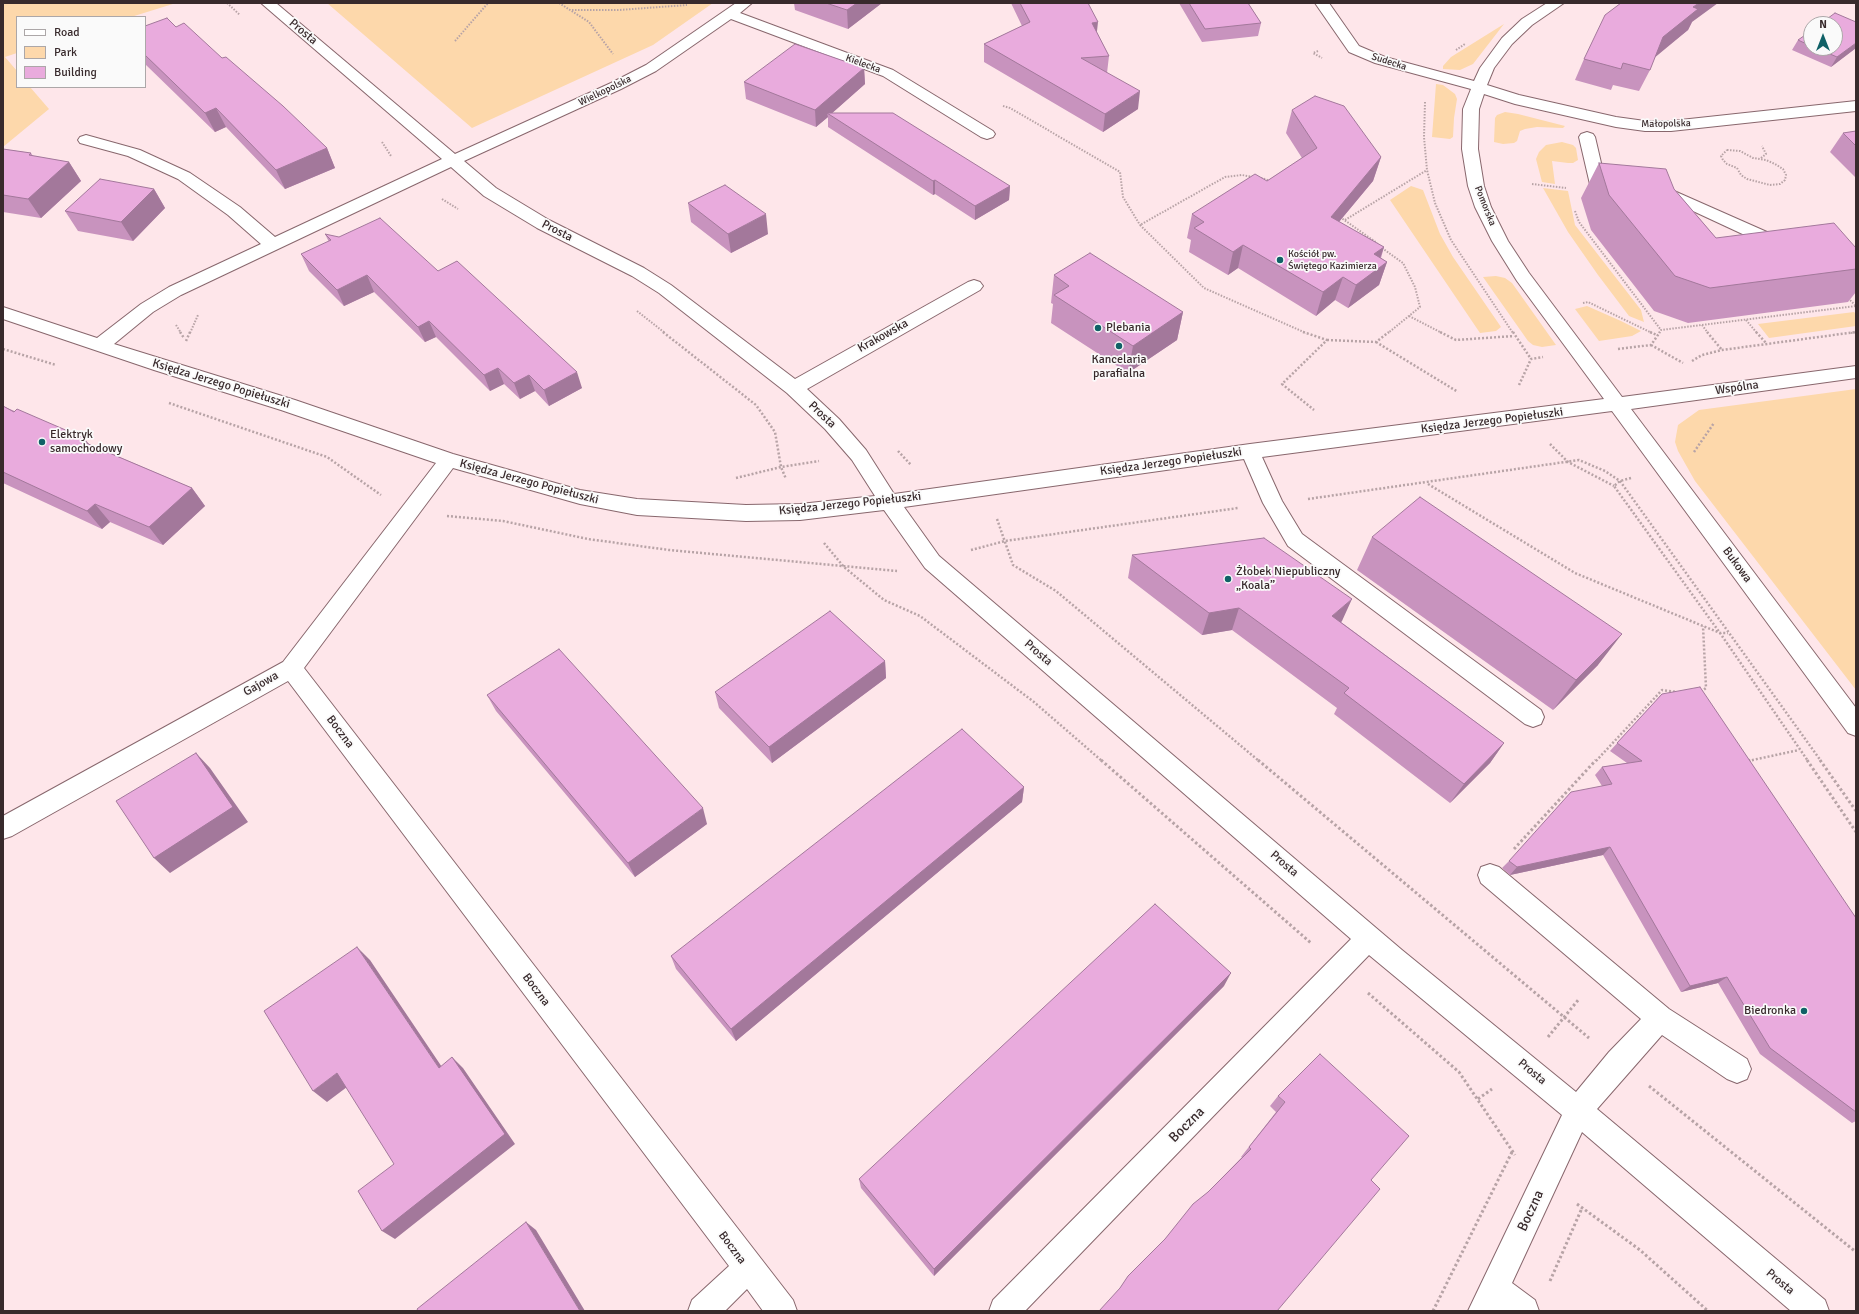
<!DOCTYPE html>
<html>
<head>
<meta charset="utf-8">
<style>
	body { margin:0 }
	#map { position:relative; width:1859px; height:1314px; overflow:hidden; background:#fee6ea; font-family:Signika,sans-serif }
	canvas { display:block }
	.frame { position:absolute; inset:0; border:4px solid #382a2c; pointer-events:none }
	.legend { position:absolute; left:16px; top:16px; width:130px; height:72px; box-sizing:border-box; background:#fafafa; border:1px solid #aca7a8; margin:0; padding:5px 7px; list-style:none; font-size:12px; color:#382a2c }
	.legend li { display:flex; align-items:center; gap:8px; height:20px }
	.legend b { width:20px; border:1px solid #aca7a8 }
	.north { position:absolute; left:1803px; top:16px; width:40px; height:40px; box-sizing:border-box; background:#fafafa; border:1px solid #aca7a8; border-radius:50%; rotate:0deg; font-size:11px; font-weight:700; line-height:16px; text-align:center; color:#382a2c }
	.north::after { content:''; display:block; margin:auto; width:14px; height:18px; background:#106167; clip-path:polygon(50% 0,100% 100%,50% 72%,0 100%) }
</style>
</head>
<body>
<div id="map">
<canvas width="1859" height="1314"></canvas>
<div class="frame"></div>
<ul class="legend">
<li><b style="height:5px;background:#fff"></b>Road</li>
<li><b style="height:11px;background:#fdd8ab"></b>Park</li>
<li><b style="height:11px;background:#e9abdd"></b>Building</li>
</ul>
<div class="north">N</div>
</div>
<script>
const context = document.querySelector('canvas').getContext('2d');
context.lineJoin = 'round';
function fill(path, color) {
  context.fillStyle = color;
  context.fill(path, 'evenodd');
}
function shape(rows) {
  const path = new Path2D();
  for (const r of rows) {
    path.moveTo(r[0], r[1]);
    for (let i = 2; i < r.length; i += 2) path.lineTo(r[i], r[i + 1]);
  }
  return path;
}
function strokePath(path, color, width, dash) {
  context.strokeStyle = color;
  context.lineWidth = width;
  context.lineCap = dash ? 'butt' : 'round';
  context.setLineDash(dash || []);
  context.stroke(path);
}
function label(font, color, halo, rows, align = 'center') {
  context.font = font + ' Signika,sans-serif';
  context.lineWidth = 3.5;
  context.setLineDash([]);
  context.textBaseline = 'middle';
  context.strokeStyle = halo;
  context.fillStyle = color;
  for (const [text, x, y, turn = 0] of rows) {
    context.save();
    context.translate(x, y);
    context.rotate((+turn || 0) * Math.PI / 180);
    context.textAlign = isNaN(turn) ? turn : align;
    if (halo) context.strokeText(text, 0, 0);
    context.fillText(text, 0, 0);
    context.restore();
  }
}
const green = shape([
	[3,3,176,3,131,17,17,17,17,53,5,57,17,71,17,87,30,87,49,109,3,147],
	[327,3,713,3,653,45,472,128],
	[1504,24,1473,64,1460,70,1443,69,1443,66,1451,57],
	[1436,84,1443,85,1455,94,1457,99,1454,118,1453,137,1450,139,1432,137],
	[1505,112,1518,114,1565,126,1563,128,1537,127,1525,129,1520,131,1517,141,1514,143,1503,144,1494,142,1495,118,1497,115],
	[1562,142,1573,145,1576,148,1578,160,1573,163,1568,163,1552,161,1555,184,1542,182,1536,159,1539,152,1546,145],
	[1411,186,1423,190,1440,234,1453,257,1501,327,1496,331,1480,333,1390,200],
	[1543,188,1568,191,1575,225,1641,310,1644,322,1629,316,1598,275,1568,232],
	[1496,276,1505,278,1512,283,1556,345,1542,347,1533,345,1528,341,1483,277],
	[1587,306,1621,321,1641,331,1632,336,1599,341,1575,309],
	[1854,312,1856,314,1856,326,1769,338,1758,324],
	[1856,389,1856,690,1695,481,1678,451,1675,442,1678,425,1699,410]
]);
const pathFar2 = shape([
	[227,3,240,15],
	[559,3,589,22,613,54],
	[572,10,619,10,687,5],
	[455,41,488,3],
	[1456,50,1465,44],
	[1318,51,1313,53,1322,58],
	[1425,102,1424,137,1427,170,1435,203,1451,240,1513,333],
	[1003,106,1010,108,1120,172,1123,197,1140,225],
	[382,142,391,156],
	[1727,150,1740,151,1753,158,1766,160,1775,164,1783,169,1786,175,1785,180,1780,184,1770,185,1747,179,1741,175,1737,168,1727,164,1723,160,1721,156,1727,150],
	[1761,158,1766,154,1762,146],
	[1253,177,1242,175,1225,177,1140,225,1204,288,1306,333],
	[1258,177,1271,181],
	[1532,184,1566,188],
	[442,199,458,209],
	[1575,211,1579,222,1661,330],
	[1340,217,1377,243],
	[1345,220,1427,170],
	[1382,248,1403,263,1415,287,1420,307,1388,333],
	[1848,298,1856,306],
	[1583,303,1588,302,1652,333],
	[637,311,665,333],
	[1409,316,1442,333],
	[1746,320,1757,333],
	[176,325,181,333],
	[1702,325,1708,333],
	[190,333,198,315],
	[1659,333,1661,330,1856,306],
	[1851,333,1856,332]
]);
const pathFar1 = shape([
	[180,332,184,338],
	[663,332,756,405,775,432,781,467,786,479],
	[1303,332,1327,340,1282,384,1314,410],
	[1440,332,1456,340,1514,336],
	[1513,332,1531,359],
	[1650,332,1657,335],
	[1707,332,1722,350],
	[1756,332,1766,343],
	[1327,340,1376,342,1389,332],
	[186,341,190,332],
	[1376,342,1458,392],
	[1651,345,1683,363],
	[3,349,56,365],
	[1618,349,1651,345,1660,332],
	[1692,361,1702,355,1722,350,1856,332],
	[1519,385,1531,359,1543,357],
	[169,403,327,457,381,495],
	[1550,444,1568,462,1614,486],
	[898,451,911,465],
	[1694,452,1714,423],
	[736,478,781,467,819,461],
	[1631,478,1620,481,1614,486,1720,633,1808,761],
	[1428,484,1575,573,1720,633,1728,633],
	[1308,499,1579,460,1605,471,1620,481,1821,761],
	[447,516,503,521,588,539,669,550,897,571],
	[997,519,1013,565,1056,591,1259,761],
	[824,543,844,567,884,600,920,616,1034,702,1102,761],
	[971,550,1005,541,1238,508],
	[1701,692,1706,688,1703,626],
	[1596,761,1662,690,1676,692],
	[1748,761,1799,750]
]);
const path = shape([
	[1101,760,1311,943],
	[1258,760,1589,1038],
	[1807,760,1856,832],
	[1820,760,1856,811],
	[1748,761,1751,760],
	[1514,849,1596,760],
	[1368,993,1459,1072,1515,1155],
	[1548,1037,1579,999],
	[1649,1086,1856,1252],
	[1478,1099,1492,1089],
	[1577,1204,1640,1250,1708,1311],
	[1550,1281,1582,1208],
	[1433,1311,1512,1152]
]);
const minor = shape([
	[261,3,276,3,455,154,611,83,646,65,736,3,752,3,740,13,893,70,993,131,995,134,993,137,987,139,981,137,883,76,731,19,656,71,621,89,464,161,496,188,549,220,644,268,671,285,795,379,968,282,974,280,980,282,983,286,980,290,807,389,839,419,866,450,894,494,1250,444,1604,399,1517,281,1492,241,1475,207,1468,186,1462,149,1463,109,1471,89,1375,63,1349,52,1315,3,1329,3,1359,46,1385,57,1474,81,1480,68,1502,38,1522,19,1547,3,1564,3,1532,25,1512,44,1494,68,1487,85,1519,95,1616,117,1645,121,1671,121,1856,101,1856,111,1671,131,1645,131,1616,127,1515,104,1484,94,1479,109,1478,149,1484,186,1491,207,1508,241,1529,273,1622,397,1856,366,1856,378,1631,409,1856,708,1856,736,1848,733,1612,411,1262,457,1282,501,1302,534,1541,710,1544,717,1541,724,1533,727,1525,724,1288,546,1263,503,1244,459,904,507,939,556,1402,950,1576,1092,1609,1052,1641,1019,1481,883,1478,875,1481,867,1490,864,1499,867,1669,1009,1747,1059,1751,1069,1747,1079,1737,1083,1727,1079,1662,1035,1597,1109,1825,1300,1829,1311,1791,1311,1582,1132,1512,1283,1535,1300,1539,1311,1468,1311,1562,1115,1369,955,1025,1311,989,1311,993,1300,1351,939,925,568,884,510,800,520,746,521,637,515,580,504,453,468,304,668,793,1300,797,1311,763,1311,747,1289,725,1311,688,1311,692,1300,729,1266,288,681,12,836,3,839,3,816,283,662,436,463,281,410,154,370,3,319,3,307,97,338,141,304,169,287,261,244,228,215,178,179,128,156,80,143,78,140,80,137,86,135,140,150,190,173,240,207,275,237,442,159,261,3],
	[451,167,484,196,537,228,632,276,659,293,787,393,825,429,852,460,875,496,800,504,746,505,637,499,580,490,453,454,295,400,114,344,153,312,181,295,451,167],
	[1587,132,1593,134,1595,137,1608,193,1606,197,1600,198,1594,197,1592,193,1579,137,1581,134,1587,132],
	[1656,183,1776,236,1778,240,1776,244,1770,245,1764,244,1650,191,1648,188,1650,185,1656,183]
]);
const wall = shape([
	[794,3,882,3,848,29,795,10],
	[1011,3,1088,3,1097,33,1109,56,1107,73,1138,109,1103,132,984,62,984,44,1022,26],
	[1179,3,1248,3,1261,23,1258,36,1202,42],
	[1692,22,1688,30,1655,56,1650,70,1639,91,1613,85,1611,90,1575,80,1584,59],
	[145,26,176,27,222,58,327,148,335,168,285,189,226,127,215,132,145,64],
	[1811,31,1811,48,1856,48,1831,67,1792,50,1798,40],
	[864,68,865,84,832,113,1010,186,1009,200,975,220,935,194,933,195,828,127,828,117,816,127,746,99,744,82],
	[1292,110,1381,157,1373,181,1339,222,1384,247,1381,258,1387,262,1379,285,1348,308,1335,300,1316,316,1238,268,1228,275,1189,252,1191,240,1187,238,1192,214,1267,181,1302,158,1286,133],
	[1856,131,1856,178,1830,152,1843,133],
	[3,149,31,153,33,156,69,162,81,181,41,218,3,212],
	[1599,163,1674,189,1716,238,1856,248,1856,292,1848,302,1688,323,1654,311,1591,230,1581,198],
	[154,189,165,208,133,241,78,231,65,211],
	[688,203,768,234,731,253,691,222],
	[325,234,438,271,582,388,549,406,535,391,520,399,504,384,490,391,436,337,425,342,374,292,344,306,309,271,301,254,329,242],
	[1054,275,1183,312,1177,340,1128,373,1051,323,1053,304,1051,303],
	[3,406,89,444,192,488,205,506,163,545,110,522,102,529,3,483],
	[1372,537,1598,665,1553,710,1357,570],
	[1132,555,1342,621,1341,622,1504,743,1490,763,1450,803,1334,714,1337,708,1232,630,1202,635,1128,578],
	[885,661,886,678,772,763,719,708,715,692],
	[1662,694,1856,918,1856,1121,1852,1123,1760,1054,1718,983,1681,992,1603,855,1510,875,1502,868,1509,861,1602,786,1595,775,1602,767,1627,763,1610,751],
	[487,695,707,824,635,877,496,711],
	[1024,787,1022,802,736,1041,676,969,671,956],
	[1224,986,934,1276,861,1188,859,1179],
	[1278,1096,1371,1180,1165,1239,1208,1192,1242,1157,1241,1157,1276,1112,1270,1106]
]);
const shadedWall = shape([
	[857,3,882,3,848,29,847,10],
	[1699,3,1718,3,1692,22,1688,30,1653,59,1663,37,1693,7],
	[1098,22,1096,40,1092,23],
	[1856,43,1856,48,1831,67,1837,57],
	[864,68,865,84,830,115,827,113,828,117,816,127,815,110],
	[1140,91,1138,109,1103,132,1105,114],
	[216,108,226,127,215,132,205,113],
	[327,148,335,168,285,189,276,170],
	[1381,157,1373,181,1323,241,1331,217],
	[69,162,81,181,41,218,28,199],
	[935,180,935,194,933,195,933,181],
	[1010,186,1009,200,975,220,975,206],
	[154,189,165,208,133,241,121,222],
	[766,214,768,234,731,253,728,234],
	[1243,245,1238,268,1228,275,1233,252],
	[1384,247,1376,270,1387,262,1379,285,1348,308,1356,285,1374,254],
	[367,275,374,292,344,306,337,290],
	[1343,277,1335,300,1316,316,1323,292],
	[1183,312,1177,340,1128,373,1133,346],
	[429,321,436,337,425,342,418,327],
	[498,368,504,384,490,391,484,375],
	[577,372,582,388,549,406,544,390],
	[529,375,535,391,520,399,514,383],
	[84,438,99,456,81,441],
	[192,488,205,506,163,545,149,527],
	[95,504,110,522,102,529,87,511],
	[1352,599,1342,621,1323,638,1332,616],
	[1239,608,1232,630,1202,635,1209,613],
	[1622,634,1598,665,1553,710,1576,680],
	[885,661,886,678,772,763,769,747],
	[1504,743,1490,763,1450,803,1464,784],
	[196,753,210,768,248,822,170,873,154,858],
	[1024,787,1022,802,736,1041,731,1029],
	[703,808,707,824,635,877,628,863],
	[1610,847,1603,855,1510,875,1517,867],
	[357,947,370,960,450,1079,439,1068],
	[1231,973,1224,986,934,1276,934,1269],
	[1727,977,1718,983,1681,992,1690,986],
	[452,1057,463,1068,515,1144,395,1239,382,1231],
	[337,1073,351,1084,327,1102,313,1091],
	[526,1222,536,1230,585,1311,580,1311]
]);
const building = shape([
	[826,3,857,3,847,10,826,3],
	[1020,3,1088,3,1098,22,1092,23,1109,56,1081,58,1140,91,1105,114,984,44,1030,22,1020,3],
	[1189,3,1248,3,1261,23,1205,29,1189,3],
	[1621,3,1699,3,1693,7,1698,9,1663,37,1650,70,1623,63,1621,69,1584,59,1605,15,1621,3],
	[1835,13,1856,22,1856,43,1837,57,1816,48,1835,48,1835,24,1820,24,1835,13],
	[167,18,176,27,184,23,222,58,226,57,283,106,327,148,276,170,216,108,205,113,145,55,145,26,167,18],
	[1811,31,1811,46,1798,40,1811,31],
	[795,44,864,68,815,110,744,82,795,44],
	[1315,96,1344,106,1381,157,1331,217,1384,247,1374,254,1387,262,1356,285,1343,277,1323,292,1243,245,1233,252,1194,228,1204,222,1192,214,1255,174,1267,181,1317,148,1292,110,1315,96],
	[827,113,893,113,1010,186,975,206,935,180,933,181,827,113],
	[1856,131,1856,146,1843,133,1856,131],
	[3,149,31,153,29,155,69,162,28,199,3,195,3,149],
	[1599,163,1666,169,1674,189,1716,238,1834,223,1856,248,1856,269,1710,288,1675,276,1609,195,1599,163],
	[100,179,154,189,121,222,65,211,100,179],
	[725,185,766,214,728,234,688,203,725,185],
	[380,218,438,271,457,261,577,372,544,390,529,375,514,383,498,368,484,375,429,321,418,327,367,275,337,290,301,254,331,240,325,234,339,237,380,218],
	[1090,253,1183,312,1133,346,1054,295,1069,286,1054,275,1090,253],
	[3,406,14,412,17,409,84,438,81,441,192,488,149,527,95,504,87,511,3,472,3,406],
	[1420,497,1622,634,1576,680,1372,537,1420,497],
	[1264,538,1352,599,1332,616,1504,743,1464,784,1344,693,1349,688,1239,608,1209,613,1132,555,1264,538],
	[830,611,885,661,769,747,715,692,830,611],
	[559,649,703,808,628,863,487,695,559,649],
	[1700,687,1856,918,1856,1112,1770,1048,1727,977,1690,986,1610,847,1517,867,1509,861,1571,792,1612,784,1602,767,1642,761,1617,743,1662,694,1700,687],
	[962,729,1024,787,731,1029,671,956,962,729],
	[196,753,233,807,154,858,116,801,196,753],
	[1155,904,1231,973,934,1269,859,1179,1155,904],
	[357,947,439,1068,452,1057,505,1134,382,1231,358,1191,394,1164,337,1073,313,1091,264,1011,357,947],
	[1320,1054,1409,1136,1371,1180,1380,1189,1277,1311,1099,1311,1120,1288,1128,1276,1165,1239,1193,1204,1208,1192,1251,1149,1249,1147,1285,1102,1278,1096,1320,1054],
	[526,1222,580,1311,418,1311,417,1309,526,1222]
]);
const markers = [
	[1280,260,4,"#106167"],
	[1098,328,4,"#106167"],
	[1119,346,4,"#106167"],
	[42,442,4,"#106167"],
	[1228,579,4,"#106167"],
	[1804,1011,4,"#106167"]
];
const farStreetnames = [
	["Sudecka",1389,62,18],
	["Kielecka",863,64,20],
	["Wielkopolska",605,91,-26],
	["Małopolska",1666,124,-1],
	["Pomorska",1485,206,68]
];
const farPoinames = [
	["Kościół pw.",1288,254],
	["Świętego Kazimierza",1288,266]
];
const streetNames = [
	["Prosta",303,32,40],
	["Prosta",557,231,27],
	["Krakowska",883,336,-29],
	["Księdza Jerzego Popiełuszki",221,384,17],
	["Wspólna",1737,388,-8],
	["Prosta",822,415,44],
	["Księdza Jerzego Popiełuszki",1492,421,-7],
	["Księdza Jerzego Popiełuszki",1171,462,-8],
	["Księdza Jerzego Popiełuszki",529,482,15],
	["Księdza Jerzego Popiełuszki",850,504,-6],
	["Bukowa",1737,565,54],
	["Prosta",1038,653,41],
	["Gajowa",261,684,-29],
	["Boczna",340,732,53],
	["Prosta",1284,864,41],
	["Boczna",536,990,53],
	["Prosta",1532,1072,40],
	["Boczna",732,1248,53],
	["Prosta",1780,1282,40]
];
const poiNames = [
	["Plebania",1106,328],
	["Kancelaria",1119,360,"center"],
	["parafialna",1119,374,"center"],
	["Elektryk",50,435],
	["samochodowy",50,449],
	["Żłobek Niepubliczny",1236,572],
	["„Koala”",1236,586],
	["Biedronka",1796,1011,"right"]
];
const nearStreetnames = [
	["Boczna",1187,1125,-45],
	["Boczna",1531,1211,-65]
];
fill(green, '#fdd8ab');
strokePath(minor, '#88676d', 2);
strokePath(pathFar2, '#b7a3a6', 2, [1.5, 1.5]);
strokePath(pathFar1, '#b7a3a6', 2.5, [2, 2]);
strokePath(path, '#b7a3a6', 3, [2.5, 2.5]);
fill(minor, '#fff');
fill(wall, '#c893be');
fill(shadedWall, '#a3789b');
fill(building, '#e9abdd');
strokePath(building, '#a3789b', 1);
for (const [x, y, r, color] of markers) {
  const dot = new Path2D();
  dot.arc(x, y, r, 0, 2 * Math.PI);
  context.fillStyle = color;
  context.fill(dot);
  strokePath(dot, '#fafafa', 1.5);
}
label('10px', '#382a2c', '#fafafa', farStreetnames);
label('10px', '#382a2c', '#fafafa', farPoinames, 'left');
label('12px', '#382a2c', '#fafafa', streetNames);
label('12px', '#382a2c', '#fafafa', poiNames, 'left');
label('14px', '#382a2c', '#fafafa', nearStreetnames);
</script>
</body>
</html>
